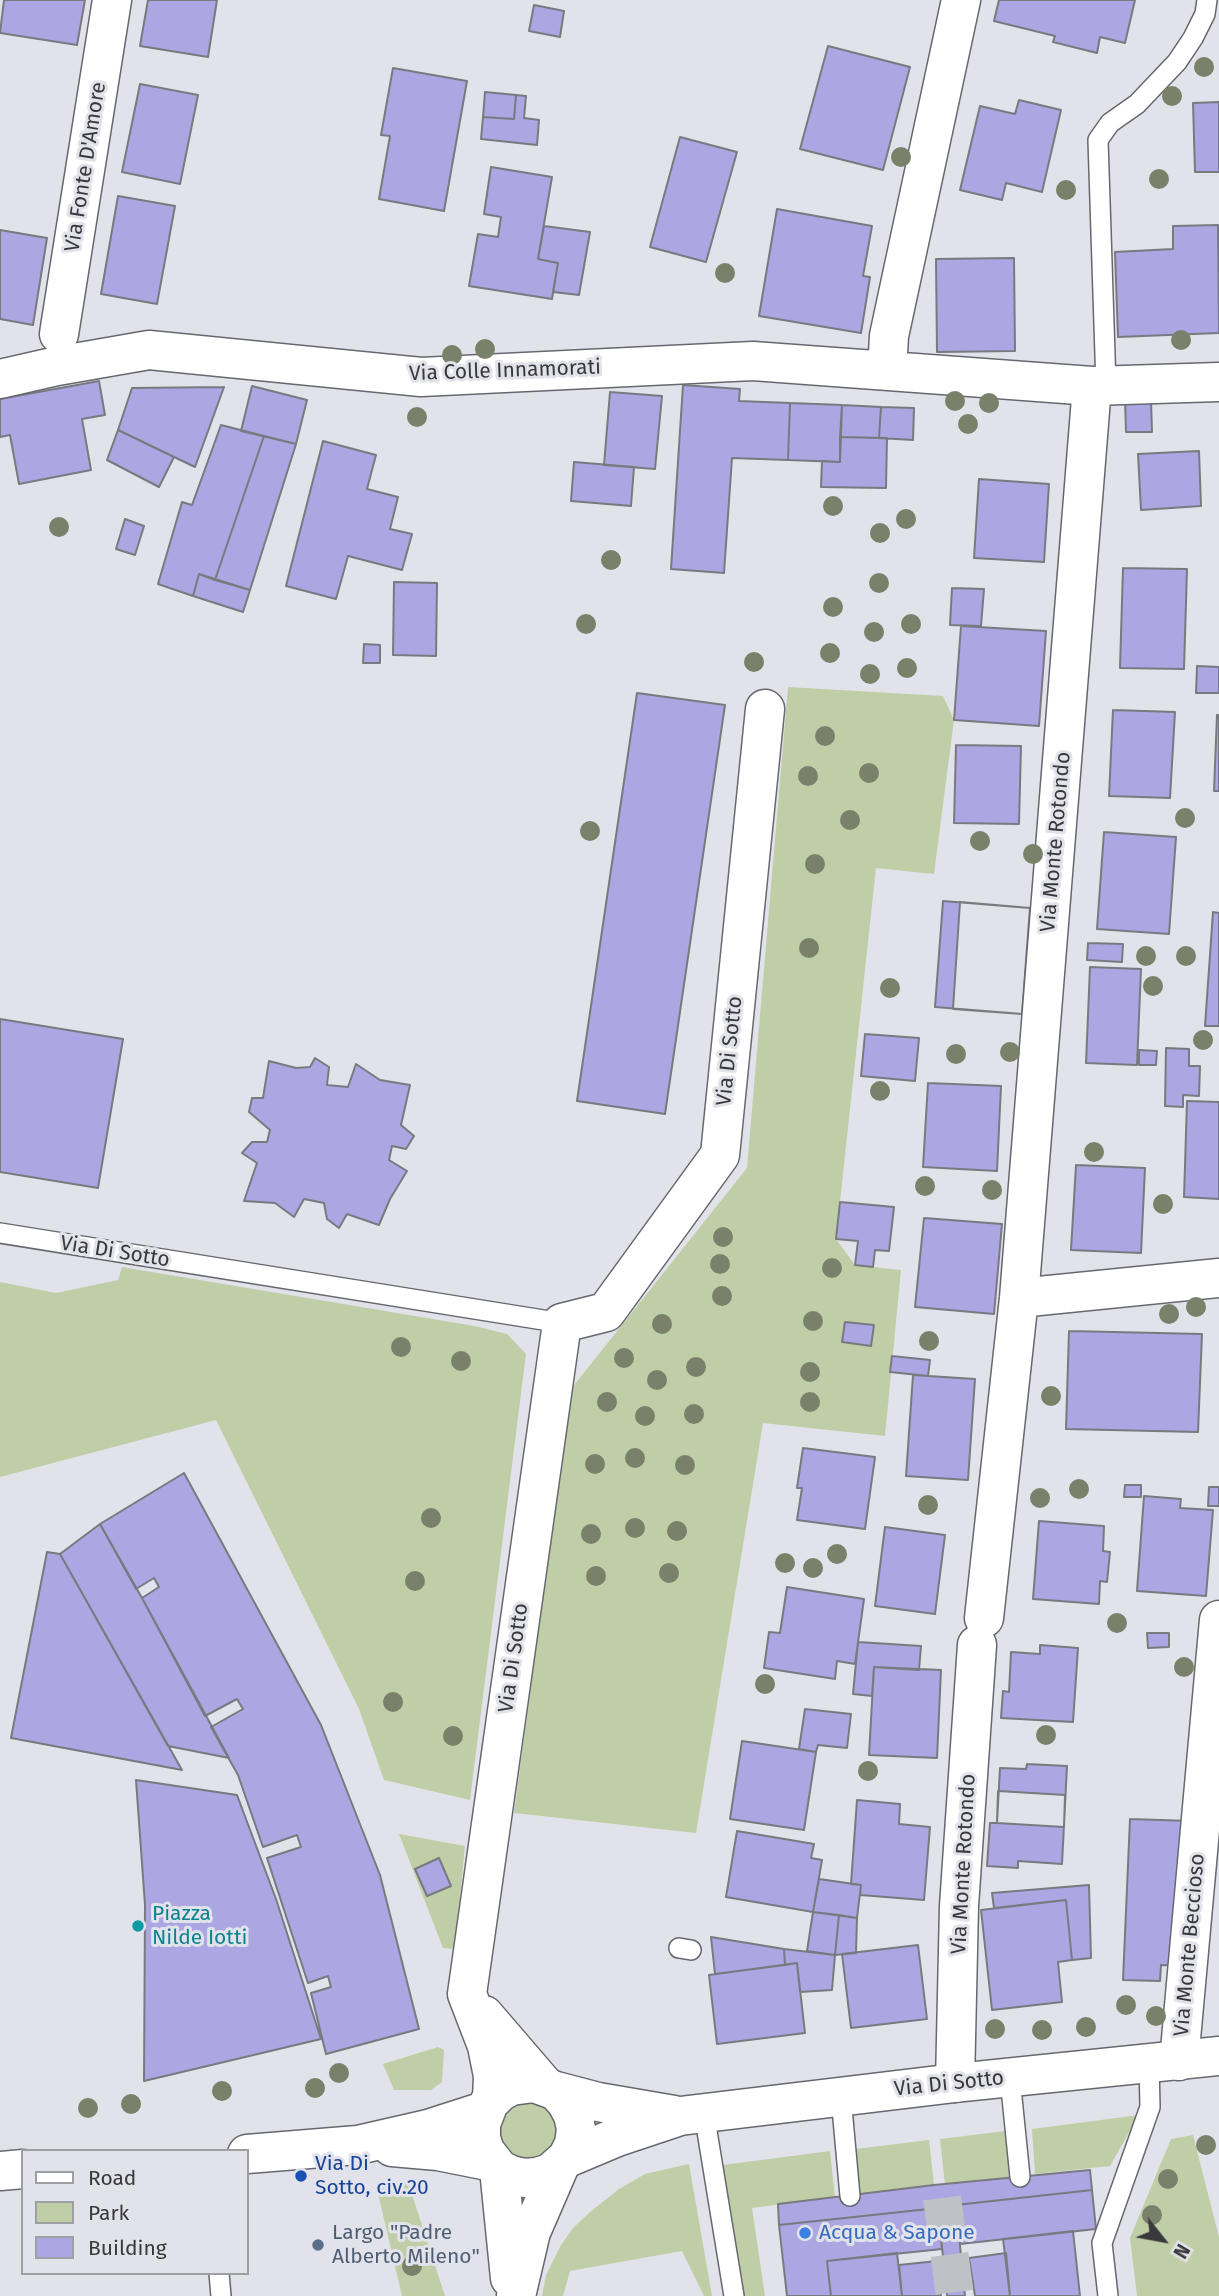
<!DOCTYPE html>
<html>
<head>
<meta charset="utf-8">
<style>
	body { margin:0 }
	#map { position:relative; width:1219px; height:2296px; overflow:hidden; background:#e2e3ea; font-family:"Fira Sans",sans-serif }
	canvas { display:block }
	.legend { position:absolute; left:21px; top:2149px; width:228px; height:126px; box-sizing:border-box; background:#e2e3ea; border:2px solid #9e9fa4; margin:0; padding:9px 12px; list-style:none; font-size:21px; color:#39393c }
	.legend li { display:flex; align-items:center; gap:14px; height:35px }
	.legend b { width:35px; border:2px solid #9e9fa4 }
	.north { position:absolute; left:1128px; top:2205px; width:70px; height:70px; -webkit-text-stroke:5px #e2e3ea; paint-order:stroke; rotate:121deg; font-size:19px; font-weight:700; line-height:28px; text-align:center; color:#39393c }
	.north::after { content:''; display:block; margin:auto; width:24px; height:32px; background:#39393c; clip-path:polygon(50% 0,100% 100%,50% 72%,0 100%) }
</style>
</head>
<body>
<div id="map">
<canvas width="1219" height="2296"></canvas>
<ul class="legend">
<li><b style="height:9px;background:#fff"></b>Road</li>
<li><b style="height:19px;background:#c0cea7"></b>Park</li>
<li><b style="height:19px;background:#aca6e2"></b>Building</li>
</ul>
<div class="north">N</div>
</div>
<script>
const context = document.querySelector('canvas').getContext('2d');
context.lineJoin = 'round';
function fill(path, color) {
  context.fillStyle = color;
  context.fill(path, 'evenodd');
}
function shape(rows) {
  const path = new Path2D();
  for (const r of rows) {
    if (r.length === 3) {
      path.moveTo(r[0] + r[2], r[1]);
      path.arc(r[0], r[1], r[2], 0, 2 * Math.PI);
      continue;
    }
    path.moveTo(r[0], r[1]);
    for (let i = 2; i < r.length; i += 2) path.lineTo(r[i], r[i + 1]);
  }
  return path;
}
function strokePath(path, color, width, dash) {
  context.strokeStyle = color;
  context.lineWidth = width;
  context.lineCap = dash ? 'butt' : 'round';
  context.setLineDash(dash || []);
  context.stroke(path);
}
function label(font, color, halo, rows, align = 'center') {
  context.font = font + ' "Fira Sans",sans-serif';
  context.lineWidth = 6;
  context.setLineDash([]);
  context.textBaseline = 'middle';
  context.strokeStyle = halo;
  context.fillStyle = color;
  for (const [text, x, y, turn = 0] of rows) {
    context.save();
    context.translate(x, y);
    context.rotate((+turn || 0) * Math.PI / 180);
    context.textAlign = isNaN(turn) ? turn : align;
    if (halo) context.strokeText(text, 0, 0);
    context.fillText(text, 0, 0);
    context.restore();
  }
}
const green = shape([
	[788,687,943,696,954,720,934,874,876,868,836,1239,855,1265,901,1270,885,1436,763,1423,696,1833,514,1813,571,1389,747,1168],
	[122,1267,475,1326,507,1334,526,1354,470,1800,384,1780,359,1709,216,1420,0,1477,0,1282,56,1293,118,1280],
	[399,1834,465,1846,455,1949,443,1948],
	[438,2047,444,2050,442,2082,431,2090,394,2090,383,2064],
	[528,2130,29],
	[1139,2115,1110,2166,1035,2174,1032,2129],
	[1005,2131,1011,2179,945,2185,940,2139],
	[1193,2135,1219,2237,1219,2296,1137,2296,1130,2238,1171,2139],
	[929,2140,934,2185,860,2195,855,2149],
	[830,2151,835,2197,752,2208,765,2296,743,2296,723,2165],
	[689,2164,712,2296,704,2296,682,2251,570,2271,563,2296,542,2296,546,2275,561,2245,573,2228,590,2212,619,2189,645,2174],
	[408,2182,445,2296,402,2296,376,2185]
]);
const building = shape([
	[4,0,85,0,77,45,0,33,4,0],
	[148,0,217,0,208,57,140,46,148,0],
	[999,0,1135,0,1125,43,1100,37,1097,53,1053,42,1055,36,994,21,999,0],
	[534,5,564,11,560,37,529,31,534,5],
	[828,46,910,67,883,170,800,149,828,46],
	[393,68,467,81,444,211,379,199,390,136,381,135,393,68],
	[140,84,198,95,180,184,122,172,140,84],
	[485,92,516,95,514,119,483,117,485,92],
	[516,95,526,96,524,118,539,120,537,145,481,139,483,117,514,119,516,95],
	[1019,100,1061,110,1042,192,1006,183,1002,200,960,190,980,106,1015,114,1019,100],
	[1219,102,1219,172,1195,172,1193,103,1219,102],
	[680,137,737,152,706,262,650,247,680,137],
	[491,167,552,177,538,259,558,263,552,299,469,286,478,234,498,237,501,217,484,214,491,167],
	[118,196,175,206,157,304,101,294,118,196],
	[777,209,872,226,863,276,870,277,861,333,759,316,777,209],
	[1218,225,1219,333,1118,337,1115,252,1173,249,1173,226,1218,225],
	[544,226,590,232,579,295,553,292,558,263,538,259,544,226],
	[0,230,47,238,33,325,0,319,0,230],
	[1014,258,1015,351,937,352,936,259,1014,258],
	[99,381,105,415,82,419,91,470,19,484,10,435,0,437,0,399,99,381],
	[683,385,740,389,739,401,790,403,788,460,732,458,724,573,671,569,683,385],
	[252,386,307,400,296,444,241,431,252,386],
	[224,387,195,467,118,430,132,388,224,387],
	[610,392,662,396,655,469,604,465,610,392],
	[1125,400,1151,400,1152,432,1126,432,1125,400],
	[790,403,842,405,840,462,788,460,790,403],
	[842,405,881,407,879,438,840,437,842,405],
	[881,407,914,408,913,440,879,438,881,407],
	[221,425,264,436,215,580,199,574,193,596,158,584,182,502,192,505,221,425],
	[118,430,174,457,159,487,107,460,118,430],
	[264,436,296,444,250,590,215,580,264,436],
	[840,437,887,438,886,488,821,487,822,461,840,462,840,437],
	[323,441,376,455,367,489,398,497,390,529,412,534,402,570,348,556,336,599,286,586,323,441],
	[1199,451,1201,506,1141,510,1138,454,1199,451],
	[574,462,634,467,631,506,571,501,574,462],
	[979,479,1049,484,1044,562,974,558,979,479],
	[125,519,144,526,135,555,116,549,125,519],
	[1123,568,1187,569,1184,669,1120,668,1123,568],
	[199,574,250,590,243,612,193,596,199,574],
	[394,582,437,583,436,656,393,655,394,582],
	[952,588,984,589,981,626,950,625,952,588],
	[961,626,1046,631,1039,726,954,720,961,626],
	[364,644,380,645,380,663,363,663,364,644],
	[1197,666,1219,667,1219,693,1196,693,1197,666],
	[637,693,725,705,665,1114,577,1101,637,693],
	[1113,710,1175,712,1170,798,1109,796,1113,710],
	[1217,715,1219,715,1219,791,1214,791,1217,715],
	[956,745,1021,746,1019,824,954,823,956,745],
	[1104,832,1176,837,1169,934,1097,929,1104,832],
	[943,901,1030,908,1022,1014,935,1007,943,901],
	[960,902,1030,908,1022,1014,953,1009,960,902],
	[1213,912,1219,913,1219,1026,1205,1026,1213,912],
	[1088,943,1123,944,1122,962,1087,960,1088,943],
	[1090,967,1141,969,1137,1065,1086,1063,1090,967],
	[0,1019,123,1039,98,1188,0,1172,0,1019],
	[865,1034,919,1038,915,1081,861,1076,865,1034],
	[1166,1048,1189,1049,1189,1066,1200,1066,1199,1096,1183,1095,1183,1107,1165,1106,1166,1048],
	[1139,1050,1157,1051,1156,1065,1139,1065,1139,1050],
	[315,1058,329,1067,327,1085,348,1087,356,1064,380,1080,410,1085,401,1125,414,1136,406,1149,392,1146,389,1160,407,1171,390,1199,379,1225,347,1214,339,1228,327,1219,324,1203,304,1199,294,1217,275,1203,244,1201,257,1163,242,1153,252,1142,267,1142,270,1130,249,1112,252,1098,263,1098,269,1061,296,1068,310,1067,315,1058],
	[928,1083,1001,1086,997,1171,923,1167,928,1083],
	[1187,1101,1219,1102,1219,1199,1184,1197,1187,1101],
	[1076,1165,1145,1168,1141,1253,1071,1250,1076,1165],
	[840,1202,894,1207,889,1251,875,1250,873,1267,855,1265,858,1241,836,1239,840,1202],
	[924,1218,1002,1224,994,1314,915,1307,924,1218],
	[845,1322,874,1325,871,1346,842,1342,845,1322],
	[1069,1331,1202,1334,1198,1432,1066,1429,1069,1331],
	[892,1356,930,1360,928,1376,890,1372,892,1356],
	[913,1375,975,1379,968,1480,906,1476,913,1375],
	[803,1448,875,1457,865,1529,797,1520,802,1488,797,1488,803,1448],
	[184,1473,321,1725,380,1875,419,2029,326,2054,311,1993,331,1987,328,1976,308,1983,267,1858,301,1847,297,1835,263,1847,238,1775,211,1727,243,1709,237,1699,205,1716,142,1598,159,1587,154,1578,136,1589,100,1524,184,1473],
	[1125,1485,1141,1485,1141,1497,1124,1497,1125,1485],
	[1209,1487,1219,1487,1219,1506,1208,1506,1209,1487],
	[1144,1496,1181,1499,1180,1508,1213,1510,1206,1596,1137,1591,1144,1496],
	[1039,1521,1104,1526,1103,1551,1110,1552,1107,1582,1100,1581,1099,1604,1033,1599,1039,1521],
	[100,1524,142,1598,229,1758,168,1746,60,1554,100,1524],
	[885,1527,945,1535,935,1614,875,1606,885,1527],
	[47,1552,60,1554,182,1770,11,1738,47,1552],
	[787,1587,864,1599,855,1664,837,1661,835,1679,764,1668,769,1632,780,1633,787,1587],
	[1147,1633,1169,1633,1169,1647,1148,1648,1147,1633],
	[858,1642,921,1646,919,1670,874,1667,872,1696,853,1694,858,1642],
	[1040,1645,1078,1648,1073,1722,1001,1718,1003,1691,1009,1692,1011,1652,1040,1654,1040,1645],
	[874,1667,941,1670,937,1758,869,1755,874,1667],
	[805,1709,851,1714,847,1748,818,1745,816,1752,799,1749,805,1709],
	[742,1741,816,1752,804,1830,730,1819,742,1741],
	[1027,1764,1067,1766,1062,1864,1018,1861,1018,1868,987,1866,990,1823,997,1823,1000,1768,1026,1769,1027,1764],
	[136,1780,237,1795,276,1899,321,2039,144,2081,145,1905,136,1780],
	[998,1791,1065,1795,1064,1827,997,1823,998,1791],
	[857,1800,900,1804,899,1824,930,1827,924,1900,860,1895,861,1885,851,1884,857,1800],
	[1130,1819,1191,1821,1185,1966,1161,1965,1160,1981,1123,1980,1130,1819],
	[737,1831,814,1844,811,1858,822,1860,813,1912,726,1897,737,1831],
	[439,1858,451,1886,427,1896,415,1869,439,1858],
	[819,1879,861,1885,857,1918,813,1912,819,1879],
	[1089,1885,1091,1958,1072,1960,1066,1900,994,1908,992,1893,1089,1885],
	[1066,1900,1072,1960,1058,1962,1062,2002,992,2010,981,1910,1066,1900],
	[813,1912,839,1915,835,1955,807,1951,813,1912],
	[839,1915,857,1918,856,1953,835,1955,839,1915],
	[711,1937,784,1949,785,1965,715,1974,711,1937],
	[918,1945,927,2019,851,2028,842,1954,918,1945],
	[784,1949,835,1955,832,1990,800,1992,797,1963,785,1965,784,1949],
	[797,1963,805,2033,717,2044,709,1975,797,1963],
	[1090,2170,1092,2190,956,2205,965,2296,947,2296,938,2208,779,2225,778,2204,934,2185,1090,2170],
	[1092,2190,1096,2229,960,2244,956,2205,1092,2190],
	[938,2208,942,2249,827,2261,831,2296,787,2296,779,2225,938,2208],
	[1073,2231,1080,2296,1010,2296,1003,2239,1073,2231],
	[897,2253,902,2296,831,2296,827,2261,897,2253],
	[1006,2253,1010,2296,975,2296,969,2258,1006,2253],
	[937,2261,941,2296,902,2296,899,2265,937,2261]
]);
const streetTunnel = shape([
	[942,2198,955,2296]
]);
const lane = shape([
	[1106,386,1098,140,1110,123,1137,104,1177,62,1193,38,1205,14,1207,0],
	[0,1233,562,1323],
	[679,1948,691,1950],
	[1010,2078,1020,2177],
	[841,2097,850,2196],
	[704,2113,734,2296],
	[219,2273,221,2296],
	[1108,2296,1102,2243,1150,2107,1149,2063]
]);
const street = shape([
	[59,334,112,0],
	[887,371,889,336,961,0],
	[0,379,57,366,149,350,421,377,753,361,1092,386,1219,382],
	[1019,1298,1219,1278],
	[984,1618,1019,1298,1092,386],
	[484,2015,545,2086],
	[1179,2061,1219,1620],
	[955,2083,959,1906,977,1645],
	[492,2099,493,2076,487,2046,467,1994,562,1323,606,1312,720,1155,765,709],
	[499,2169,510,2278],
	[516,2296,531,2232,560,2165]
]);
const secondary = shape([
	[556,2091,566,2102,573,2115,576,2129,574,2144,567,2158,550,2173,537,2177,524,2178,511,2175,499,2169,485,2151,481,2138,481,2124,489,2103,500,2092,511,2086,534,2083,556,2091,598,2102,674,2115],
	[392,2147,438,2151,493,2162],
	[247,2154,358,2145,428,2129,484,2111],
	[567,2158,617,2137,680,2116,955,2083,1219,2056],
	[0,2171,23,2169]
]);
const trees = [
	[1204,67],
	[1172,96],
	[901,157],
	[1159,179],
	[1066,190],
	[725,273],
	[1181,340],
	[485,349],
	[452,355],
	[955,401],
	[989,403],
	[417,417],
	[968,424],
	[833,506],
	[906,519],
	[59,527],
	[880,533],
	[611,560],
	[879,583],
	[833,607],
	[586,624],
	[911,624],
	[874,632],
	[830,653],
	[754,662],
	[907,668],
	[870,674],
	[825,736],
	[869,773],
	[808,776],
	[1185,818],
	[850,820],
	[590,831],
	[980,841],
	[1033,854],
	[815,864],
	[809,948],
	[1146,956],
	[1186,956],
	[1153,986],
	[890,988],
	[1203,1040],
	[1010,1052],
	[956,1054],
	[880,1091],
	[1094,1152],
	[925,1186],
	[992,1190],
	[1163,1204],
	[723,1237],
	[720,1264],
	[832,1268],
	[722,1296],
	[1196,1307],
	[1169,1314],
	[813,1321],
	[662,1324],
	[929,1341],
	[401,1347],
	[624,1358],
	[461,1361],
	[696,1367],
	[810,1372],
	[657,1380],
	[1051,1396],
	[607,1402],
	[810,1402],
	[694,1414],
	[645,1416],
	[635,1458],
	[595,1464],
	[685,1465],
	[1079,1489],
	[1040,1498],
	[928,1505],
	[431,1518],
	[635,1528],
	[677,1531],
	[591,1534],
	[837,1554],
	[785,1563],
	[813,1568],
	[669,1573],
	[596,1576],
	[415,1581],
	[1117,1623],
	[1184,1667],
	[765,1684],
	[393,1702],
	[1046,1735],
	[453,1736],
	[868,1771],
	[1126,2005],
	[1156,2016],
	[1086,2027],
	[995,2029],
	[1042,2030],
	[339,2073],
	[315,2088],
	[222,2091],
	[131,2104],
	[88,2108],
	[1206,2145],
	[1168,2179],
	[1152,2215],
	[412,2266]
];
const markers = [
	[138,1926,7,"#0f9aa8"],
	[301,2176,7,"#1a4fb4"],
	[805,2233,7,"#3f7fe0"],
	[318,2245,7,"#5c6f8a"]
];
const streetNames = [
	["Via Fonte D'Amore",86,167,-81],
	["Via Colle Innamorati",505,371,-2],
	["Via Monte Rotondo",1056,842,-85],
	["Via Di Sotto",730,1051,-84],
	["Via Di Sotto",115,1252,9],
	["Via Di Sotto",514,1658,-82],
	["Via Monte Rotondo",964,1864,-87],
	["Via Monte Beccioso",1190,1945,-85],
	["Via Di Sotto",949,2084,-6]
];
const cultureNames = [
	["Piazza",152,1914],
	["Nilde Iotti",152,1938]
];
const transitNames = [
	["Via Di",315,2164],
	["Sotto, civ.20",315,2188]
];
const serviceNames = [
	["Largo \"Padre",332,2233],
	["Alberto Mileno\"",332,2257]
];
const shopNames = [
	["Acqua & Sapone",819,2233]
];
fill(green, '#c0cea7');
fill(building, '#aca6e2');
strokePath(building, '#797980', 2);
strokePath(streetTunnel, '#c0c1c7', 38, [38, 19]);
strokePath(lane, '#67686f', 22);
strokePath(street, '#67686f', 41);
strokePath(secondary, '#67686f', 41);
strokePath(lane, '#fff', 19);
strokePath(street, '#fff', 38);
strokePath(secondary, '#fff', 38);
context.fillStyle = '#7a816a';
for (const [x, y] of trees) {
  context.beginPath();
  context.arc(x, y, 10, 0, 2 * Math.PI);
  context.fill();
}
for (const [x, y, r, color] of markers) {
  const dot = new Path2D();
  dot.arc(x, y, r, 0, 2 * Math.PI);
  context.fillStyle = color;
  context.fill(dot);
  strokePath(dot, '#e2e3ea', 2.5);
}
label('21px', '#39393c', '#e2e3ea', streetNames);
label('21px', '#0d838f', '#e2e3ea', cultureNames, 'left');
label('21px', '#164399', '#e2e3ea', transitNames, 'left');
label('21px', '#4e5e75', '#e2e3ea', serviceNames, 'left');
label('21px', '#366cbe', '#e2e3ea', shopNames, 'left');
</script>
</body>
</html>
